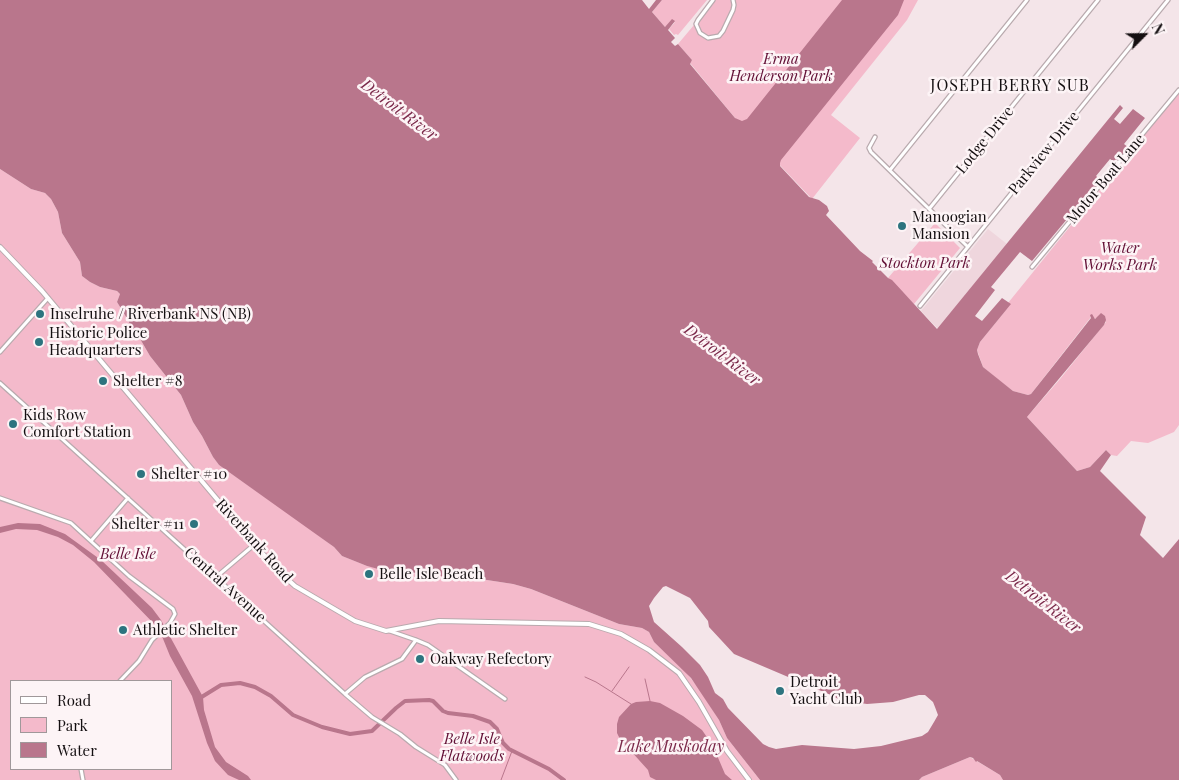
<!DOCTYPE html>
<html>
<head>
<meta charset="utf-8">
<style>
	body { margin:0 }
	#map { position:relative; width:1179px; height:780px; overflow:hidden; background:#f4e5e9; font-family:"Playfair Display",serif }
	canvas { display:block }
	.legend { position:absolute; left:10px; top:680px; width:162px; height:90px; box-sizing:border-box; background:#fdf4f6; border:1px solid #a0989a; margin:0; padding:6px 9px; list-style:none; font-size:15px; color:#140f11 }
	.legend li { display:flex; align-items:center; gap:10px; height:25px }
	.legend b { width:25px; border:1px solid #a0989a }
	.north { position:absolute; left:1119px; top:10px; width:50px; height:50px; -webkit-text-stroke:4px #fdf4f6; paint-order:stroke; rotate:67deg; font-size:14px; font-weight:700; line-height:20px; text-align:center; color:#140f11 }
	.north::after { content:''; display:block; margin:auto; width:18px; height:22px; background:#140f11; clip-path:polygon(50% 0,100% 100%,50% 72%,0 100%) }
</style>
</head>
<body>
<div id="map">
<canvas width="1179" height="780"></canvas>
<ul class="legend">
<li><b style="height:6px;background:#fff"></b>Road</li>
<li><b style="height:14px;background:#f4bacb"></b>Park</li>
<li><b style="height:14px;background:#b9768c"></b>Water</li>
</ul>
<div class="north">N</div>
</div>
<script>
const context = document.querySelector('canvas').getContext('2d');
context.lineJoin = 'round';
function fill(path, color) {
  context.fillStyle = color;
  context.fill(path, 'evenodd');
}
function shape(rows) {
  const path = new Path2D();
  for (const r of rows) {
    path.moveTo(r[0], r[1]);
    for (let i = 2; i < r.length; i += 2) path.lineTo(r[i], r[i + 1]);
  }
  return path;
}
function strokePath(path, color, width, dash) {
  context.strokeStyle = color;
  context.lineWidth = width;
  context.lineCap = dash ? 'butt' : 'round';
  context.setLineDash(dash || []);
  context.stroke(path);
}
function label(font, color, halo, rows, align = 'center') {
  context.font = font + ' "Playfair Display",serif';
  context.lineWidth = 5;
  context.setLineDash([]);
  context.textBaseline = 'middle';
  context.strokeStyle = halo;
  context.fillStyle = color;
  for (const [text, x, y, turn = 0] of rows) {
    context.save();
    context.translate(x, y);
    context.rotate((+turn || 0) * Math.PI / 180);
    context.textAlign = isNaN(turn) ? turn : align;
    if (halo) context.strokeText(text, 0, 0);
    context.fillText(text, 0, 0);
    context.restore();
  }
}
const built = shape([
	[988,229,1007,244,938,329,921,311]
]);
const green = shape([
	[662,0,707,0,678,35,676,34,674,35,669,29,675,22,665,27,652,12],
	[715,0,918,0,907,20,831,115,860,138,812,199,735,118,690,63,692,60,678,44],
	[1179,92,1179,425,1174,432,1148,443,1131,441,1117,456,1111,455,1106,450,1090,467,1077,471,1027,417,1060,379,1106,322,1091,317,1031,394,1028,395,1013,391,997,379,983,367,977,350,980,342,1010,305,1008,303],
	[0,169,31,189,45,193,51,199,58,212,62,233,80,262,82,276,90,282,100,287,117,291,120,294,117,302,128,320,131,327,139,337,150,356,181,395,193,422,202,436,213,457,219,465,302,523,334,547,342,556,367,566,399,572,474,578,513,584,531,589,619,624,642,628,649,632,654,642,685,671,700,690,719,720,727,738,760,780,0,780],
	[11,681,171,681,171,769,11,769],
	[935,223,960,248,914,304,888,278],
	[970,757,1000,775,1003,780,919,780,922,777]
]);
const water = shape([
	[0,0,642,0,649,9,656,0,662,0,652,12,665,27,672,19,675,21,668,30,675,38,671,42,675,46,678,44,692,60,690,64,735,118,742,121,747,119,842,0,904,0,898,15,781,160,780,163,780,166,809,197,819,200,827,206,829,211,826,215,860,251,873,261,872,262,888,278,892,280,937,329,1120,105,1123,108,1114,119,1120,124,1133,109,1145,118,1124,144,1129,148,1116,163,1110,159,1096,176,1102,181,1081,208,1078,206,1032,261,1020,252,991,287,995,290,975,316,982,321,1002,298,1011,304,980,342,977,350,978,354,983,367,1013,391,1028,395,1031,394,1058,360,1091,318,1090,315,1092,314,1095,319,1101,313,1105,316,1106,320,1104,325,1027,417,1077,471,1090,467,1106,450,1111,455,1100,471,1146,517,1140,535,1163,558,1179,539,1179,780,1003,780,1000,775,977,761,976,762,973,758,970,757,922,777,919,780,760,780,727,738,719,720,691,678,654,642,649,632,642,628,619,624,531,589,513,584,474,578,420,575,417,573,382,570,367,566,342,556,334,547,219,465,213,457,202,436,193,422,181,395,150,356,139,337,131,327,128,320,117,302,120,294,117,291,100,287,90,282,82,276,80,262,62,233,58,212,51,199,45,193,31,189,0,169],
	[666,586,690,598,708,621,709,627,734,654,833,696,840,700,867,704,893,702,919,695,925,695,933,702,935,707,938,715,934,722,928,732,922,736,881,746,854,749,802,745,776,749,769,747,763,744,728,708,723,699,715,693,708,677,700,665,682,647,654,622,649,606,654,598,663,587],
	[18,523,40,524,65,534,101,560,152,608,161,620,203,697,204,710,215,747,226,762,248,776,251,780,239,780,228,775,215,761,207,743,192,696,170,656,159,629,94,562,73,545,58,537,37,530,16,529,0,533,0,527],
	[650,701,660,703,683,716,702,730,713,746,725,774,732,780,656,780,650,777,648,770,620,739,617,733,617,724,619,717,631,704,636,702]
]);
const stream = shape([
	[585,677,596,682,631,704],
	[645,679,650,701],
	[612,691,629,667],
	[501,780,512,751]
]);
const canal = shape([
	[200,698,221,685,240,683,255,687,271,696,293,715,322,727,350,734,372,731,396,708,405,701,429,700,433,701,443,711,448,713,473,716,490,722,497,729,503,743,509,749,549,769,564,780]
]);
const minor = shape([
	[713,0,698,20,696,24,700,33,708,38,719,36,723,31,733,10,734,5,733,0],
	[875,137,869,148,871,152,968,247],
	[890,170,1027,0],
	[929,209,1098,0],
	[1032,267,1179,90],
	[920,306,1168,0],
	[0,352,48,298],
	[0,383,345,694,372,717,400,734,416,747,445,765,456,780],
	[0,498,71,523,129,576,173,609,175,614,170,623,152,640,139,661,120,681],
	[91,541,128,498],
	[216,577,255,544],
	[390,631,416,640,428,645,505,699],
	[345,694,365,677,402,659,416,640],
	[81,769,83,780]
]);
const tertiary = shape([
	[0,247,42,291,274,567,295,586,355,621,386,631,439,621,589,624,621,634,649,650,679,673,699,702,727,751,749,780]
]);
const markers = [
	[902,226,5,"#2d747f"],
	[40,314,5,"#2d747f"],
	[39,342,5,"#2d747f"],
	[103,381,5,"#2d747f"],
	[13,424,5,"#2d747f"],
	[141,474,5,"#2d747f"],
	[194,524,5,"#2d747f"],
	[369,574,5,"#2d747f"],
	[123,630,5,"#2d747f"],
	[420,659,5,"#2d747f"],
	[780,691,5,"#2d747f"]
];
const parkNames = [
	["Erma",781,59],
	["Henderson Park",781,76],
	["Water",1120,248],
	["Works Park",1120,265],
	["Stockton Park",925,263],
	["Belle Isle",128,554],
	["Belle Isle",472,739],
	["Flatwoods",472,756]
];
const streetNames = [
	["Lodge Drive",985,140,-51],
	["Parkview Drive",1044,153,-51],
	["Motor Boat Lane",1106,179,-50],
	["Riverbank Road",254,541,48],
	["Central Avenue",225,585,42]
];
const poiNames = [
	["Manoogian",912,217],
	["Mansion",912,234],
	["Inselruhe / Riverbank NS (NB)",50,314],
	["Historic Police",49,333],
	["Headquarters",49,350],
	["Shelter #8",113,381],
	["Kids Row",23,415],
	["Comfort Station",23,432],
	["Shelter #10",151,474],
	["Shelter #11",184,524,"right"],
	["Belle Isle Beach",379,574],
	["Athletic Shelter",133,630],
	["Oakway Refectory",430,659],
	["Detroit",790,682],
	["Yacht Club",790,699]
];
const neighbourhoodNames = [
	["JOSEPH BERRY SUB",1010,86]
];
const waterNames = [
	["Detroit River",399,110,37],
	["Detroit River",722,355,37],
	["Detroit River",1043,602,38],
	["Lake Muskoday",671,747]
];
fill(built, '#efd6dd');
fill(green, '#f4bacb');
fill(water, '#b9768c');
strokePath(stream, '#b9768c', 1);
strokePath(canal, '#b9768c', 4);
strokePath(minor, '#b9aaae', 5.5);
strokePath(tertiary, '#b9aaae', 6);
strokePath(minor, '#fff', 3);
strokePath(tertiary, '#fff', 4);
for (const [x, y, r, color] of markers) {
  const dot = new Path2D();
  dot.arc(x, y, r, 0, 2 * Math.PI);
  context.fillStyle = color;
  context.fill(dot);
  strokePath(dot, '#fdf4f6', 2);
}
label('italic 15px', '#620f35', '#fdf4f6', parkNames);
label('15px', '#140f11', '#fdf4f6', streetNames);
label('15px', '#140f11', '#fdf4f6', poiNames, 'left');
context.letterSpacing = '1px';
label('16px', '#140f11', '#fdf4f6', neighbourhoodNames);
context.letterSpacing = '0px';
label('italic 16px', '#7b294a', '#fdf4f6', waterNames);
</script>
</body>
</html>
